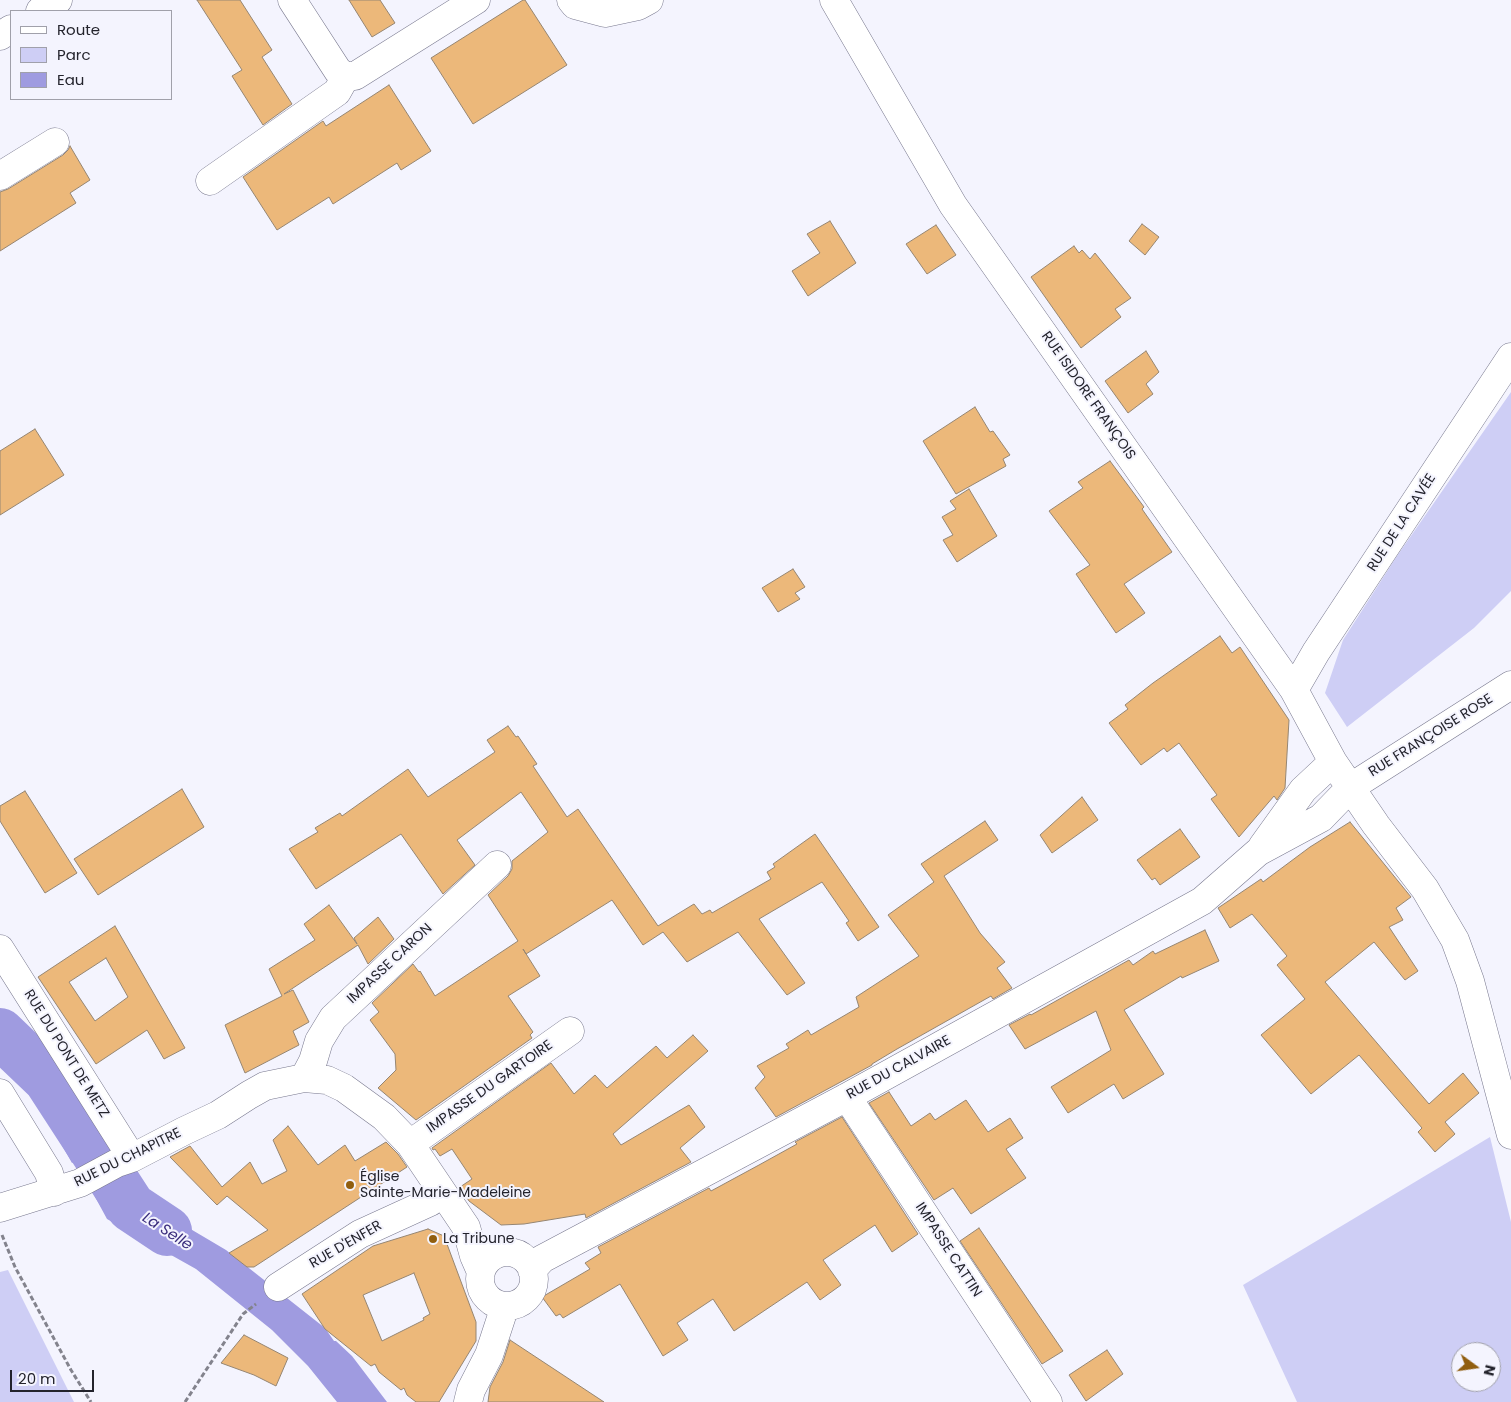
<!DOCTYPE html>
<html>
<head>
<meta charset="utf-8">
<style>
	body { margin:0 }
	#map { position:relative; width:1511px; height:1402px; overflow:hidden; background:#f4f4fe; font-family:Poppins,sans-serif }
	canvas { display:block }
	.legend { position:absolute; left:10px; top:10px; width:162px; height:90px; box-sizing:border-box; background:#f4f4fe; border:1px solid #a0a0aa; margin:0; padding:6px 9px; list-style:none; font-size:15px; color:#23232c }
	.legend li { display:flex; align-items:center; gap:10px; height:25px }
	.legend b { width:25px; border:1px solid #a0a0aa }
	.north { position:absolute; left:1451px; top:1342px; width:50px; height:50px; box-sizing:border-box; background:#f4f4fe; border:1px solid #a0a0aa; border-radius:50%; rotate:104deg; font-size:14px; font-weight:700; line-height:20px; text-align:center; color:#23232c }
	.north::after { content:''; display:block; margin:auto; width:18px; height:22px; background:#915e0f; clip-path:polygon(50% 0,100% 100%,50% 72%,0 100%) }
	.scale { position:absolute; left:10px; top:1370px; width:84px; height:22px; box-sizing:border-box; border:2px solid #23232c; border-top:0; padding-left:6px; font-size:15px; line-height:18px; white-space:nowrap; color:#23232c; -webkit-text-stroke:4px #f4f4fe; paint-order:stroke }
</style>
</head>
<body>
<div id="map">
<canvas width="1511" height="1402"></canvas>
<ul class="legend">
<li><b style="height:6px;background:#fff"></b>Route</li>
<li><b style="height:14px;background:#cecef5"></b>Parc</li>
<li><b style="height:14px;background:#9f9be0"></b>Eau</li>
</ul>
<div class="north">N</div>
<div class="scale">20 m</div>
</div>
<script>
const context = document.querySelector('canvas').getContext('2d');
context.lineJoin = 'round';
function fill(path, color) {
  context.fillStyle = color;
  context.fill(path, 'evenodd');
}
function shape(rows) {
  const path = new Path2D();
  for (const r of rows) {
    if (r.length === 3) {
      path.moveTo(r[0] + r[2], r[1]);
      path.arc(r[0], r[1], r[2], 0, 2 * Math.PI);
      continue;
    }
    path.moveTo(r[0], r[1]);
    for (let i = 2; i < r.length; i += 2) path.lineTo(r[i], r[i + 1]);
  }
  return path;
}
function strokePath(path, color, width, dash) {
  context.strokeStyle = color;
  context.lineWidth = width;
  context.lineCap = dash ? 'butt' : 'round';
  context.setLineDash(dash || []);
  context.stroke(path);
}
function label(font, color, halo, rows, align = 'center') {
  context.font = font + ' Poppins,sans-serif';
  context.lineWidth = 4;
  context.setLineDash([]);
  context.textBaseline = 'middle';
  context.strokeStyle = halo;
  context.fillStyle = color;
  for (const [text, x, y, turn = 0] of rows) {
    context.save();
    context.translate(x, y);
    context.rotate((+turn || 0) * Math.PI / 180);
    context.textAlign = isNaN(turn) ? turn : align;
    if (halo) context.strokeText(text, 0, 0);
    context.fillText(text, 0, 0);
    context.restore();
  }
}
const green = shape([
	[1511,392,1511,591,1474,628,1347,727,1325,693,1343,640,1397,556],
	[1490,1137,1511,1222,1511,1402,1297,1402,1243,1285],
	[1461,1352,1491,1352,1491,1382,1461,1382],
	[8,1270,74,1402,0,1402,0,1272]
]);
const water = shape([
	[0,1012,24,1032,53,1067,109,1145,72,1163,43,1112,0,1059],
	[121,1183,122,1185,155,1208,226,1250,325,1328,334,1341,336,1341,352,1356,387,1402,337,1402,308,1366,272,1330,196,1269,107,1219,94,1195]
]);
const river = shape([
	[0,1033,48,1079,131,1207,167,1231]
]);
const building = shape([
	[197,0,240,0,272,50,262,57,292,104,263,125,232,76,242,70,197,0],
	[349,0,380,0,395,23,372,37,349,0],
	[523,0,525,0,567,65,473,124,431,58,523,0],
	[389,85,431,151,401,170,397,163,333,204,329,197,277,230,243,177,323,121,326,126,389,85],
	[70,146,90,180,70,193,76,203,0,251,0,192,8,189,63,155,68,150,70,146],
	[830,221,856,263,808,296,792,271,820,253,807,234,830,221],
	[1142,224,1159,237,1145,255,1129,241,1142,224],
	[936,225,956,255,927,274,906,244,936,225],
	[1074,246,1079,253,1082,250,1090,259,1095,253,1131,298,1115,309,1121,317,1081,348,1031,277,1074,246],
	[1146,351,1159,372,1146,384,1153,394,1128,413,1105,381,1146,351],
	[975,407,990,432,993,431,1010,455,1003,459,1006,466,956,494,923,441,975,407],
	[35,429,64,475,0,515,0,451,35,429],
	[1110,461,1144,507,1142,509,1172,552,1124,584,1145,613,1116,633,1076,574,1090,565,1049,511,1083,488,1078,482,1110,461],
	[969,489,997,536,957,562,943,540,953,535,942,517,956,509,950,501,969,489],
	[793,569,805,587,795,593,800,599,778,612,762,588,793,569],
	[1220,636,1232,653,1240,647,1289,720,1285,788,1277,800,1274,796,1239,837,1211,799,1217,795,1179,743,1167,752,1164,748,1141,765,1109,723,1128,709,1125,705,1153,683,1220,636],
	[508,726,516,737,518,736,537,764,533,766,567,817,578,809,658,926,694,904,702,914,710,910,712,913,743,895,771,879,767,872,775,867,773,864,815,834,879,927,858,941,846,923,849,921,822,882,759,919,805,983,787,995,738,932,687,962,663,932,643,945,612,900,526,954,523,949,540,976,508,996,533,1032,530,1035,532,1038,416,1120,378,1088,396,1070,395,1054,370,1020,379,1012,372,1003,413,964,419,972,420,971,435,996,518,941,488,895,508,876,512,869,512,861,548,832,521,792,457,840,475,865,443,894,401,834,316,889,289,849,318,832,315,828,340,813,342,816,408,769,428,797,495,752,487,740,508,726],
	[182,789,204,827,98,895,74,859,182,789],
	[25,791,77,873,45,893,0,821,0,806,25,791],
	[1082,797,1098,820,1052,853,1040,835,1082,797],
	[985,821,998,840,944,876,980,933,1005,962,997,968,1012,988,993,999,991,996,897,1049,872,1064,872,1065,776,1117,755,1088,765,1077,757,1066,789,1048,786,1044,808,1030,811,1035,859,1007,856,997,919,956,888,915,934,882,921,864,985,821],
	[1350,822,1411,897,1396,908,1403,920,1389,927,1418,971,1405,980,1374,942,1325,982,1429,1104,1463,1073,1479,1093,1445,1122,1455,1134,1435,1152,1418,1132,1422,1128,1359,1055,1311,1094,1261,1035,1305,999,1277,965,1287,956,1252,914,1230,928,1218,908,1261,879,1263,882,1310,847,1350,822],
	[1180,829,1200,857,1160,885,1155,878,1152,880,1137,860,1180,829],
	[329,905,357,944,354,938,378,917,394,939,368,964,358,945,284,994,293,990,309,1022,293,1031,299,1045,245,1073,225,1025,282,996,269,969,315,940,304,924,329,905],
	[115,926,185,1048,164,1059,147,1030,96,1064,38,977,115,926],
	[106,958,128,997,95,1021,69,982,106,958],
	[1205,930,1219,961,1182,978,1181,976,1124,1010,1164,1074,1123,1099,1114,1084,1068,1113,1051,1087,1111,1050,1096,1011,1025,1049,1009,1025,1030,1014,1031,1015,1129,960,1133,965,1153,951,1155,954,1205,930],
	[693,1035,708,1051,613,1134,621,1145,689,1105,705,1127,680,1148,691,1162,586,1218,585,1214,524,1224,501,1225,469,1201,460,1187,472,1179,452,1149,440,1156,435,1149,433,1150,432,1148,551,1063,574,1094,595,1075,607,1088,656,1046,667,1058,693,1035],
	[889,1092,911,1126,930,1113,935,1120,966,1100,988,1132,1010,1118,1023,1138,1006,1149,1026,1178,971,1214,953,1188,934,1200,869,1103,889,1092],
	[842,1117,918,1234,892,1252,875,1225,823,1260,841,1285,820,1300,807,1282,734,1331,713,1299,677,1323,688,1340,663,1356,620,1284,563,1318,560,1314,556,1316,542,1297,590,1269,585,1263,601,1253,598,1247,709,1188,711,1191,759,1165,797,1144,795,1142,842,1117],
	[288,1126,318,1165,345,1145,355,1161,386,1142,398,1154,407,1167,254,1267,247,1267,229,1253,268,1230,227,1196,217,1205,170,1157,190,1146,222,1187,250,1162,262,1184,287,1171,273,1140,288,1126],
	[979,1228,1063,1351,1042,1364,960,1241,979,1228],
	[428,1229,444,1236,476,1322,476,1341,439,1402,416,1402,407,1395,404,1388,401,1390,379,1372,375,1364,371,1366,325,1329,302,1294,373,1246,428,1229],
	[414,1273,430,1314,423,1318,424,1320,382,1341,363,1295,414,1273],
	[244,1335,288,1358,276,1386,254,1375,221,1363,244,1335],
	[510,1340,604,1402,488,1402,490,1387,503,1362,510,1340],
	[1107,1350,1123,1374,1086,1401,1069,1375,1107,1350]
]);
const path = shape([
	[2,1235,15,1267,71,1370,91,1402],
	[185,1402,243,1314,256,1304]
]);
const minor = shape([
	[292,0,338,71,346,76,355,76,476,0],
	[571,0,575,5,605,13,638,6,649,0],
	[834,0,953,205,1294,690,1333,762,1376,825,1425,889,1455,940,1470,981,1511,1135],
	[40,11,58,0],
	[0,36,11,29],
	[0,176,55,142],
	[210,181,337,92,346,76],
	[1294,690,1316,652,1511,357],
	[1262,847,1303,790,1333,762],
	[0,949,132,1158],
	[304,1078,313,1061,319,1041,333,1018,497,865],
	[0,1093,49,1173,54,1192],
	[847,1097,1048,1402],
	[410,1144,570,1031],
	[0,1208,80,1183,117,1163,132,1158,184,1131,218,1115,249,1095,265,1086,304,1078,327,1080,344,1088,384,1117,410,1144,466,1227,474,1256,481,1272],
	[507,1279,27],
	[532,1270,542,1259,847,1097,1202,901,1258,852,1321,818,1351,787,1511,685],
	[278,1287,360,1234,430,1202,442,1192],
	[468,1402,471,1390,489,1355,505,1306]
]);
const markers = [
	[350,1185,5,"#915e0f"],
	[433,1239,5,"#915e0f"]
];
const streetNames = [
	["RUE ISIDORE FRANÇOIS",1088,396,55],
	["RUE DE LA CAVÉE",1402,523,-57],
	["RUE FRANÇOISE ROSE",1431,736,-32],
	["IMPASSE CARON",390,964,-43],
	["RUE DU PONT DE METZ",66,1054,58],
	["RUE DU CALVAIRE",899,1068,-29],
	["IMPASSE DU GARTOIRE",490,1087,-35],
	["RUE DU CHAPITRE",128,1158,-26],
	["RUE D'ENFER",346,1245,-30],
	["IMPASSE CATTIN",948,1250,57]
];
const poiNames = [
	["Église",360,1177],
	["Sainte-Marie-Madeleine",360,1193],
	["La Tribune",443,1239]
];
const waterNames = [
	["La Selle",167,1232,33]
];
fill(green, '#cecef5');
fill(water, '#9f9be0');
strokePath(river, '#9f9be0', 50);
fill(building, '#ecb87a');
strokePath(building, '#958572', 1);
strokePath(minor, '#78788e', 29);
strokePath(path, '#83838d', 3, [5, 2.5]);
strokePath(minor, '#fff', 28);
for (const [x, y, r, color] of markers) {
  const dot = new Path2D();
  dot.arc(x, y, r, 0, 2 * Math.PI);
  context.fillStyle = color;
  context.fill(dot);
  strokePath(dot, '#f4f4fe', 2);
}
label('14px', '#23232c', '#f4f4fe', streetNames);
label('14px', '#23232c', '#f4f4fe', poiNames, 'left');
label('italic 15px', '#3a2d7d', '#f4f4fe', waterNames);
</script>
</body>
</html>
